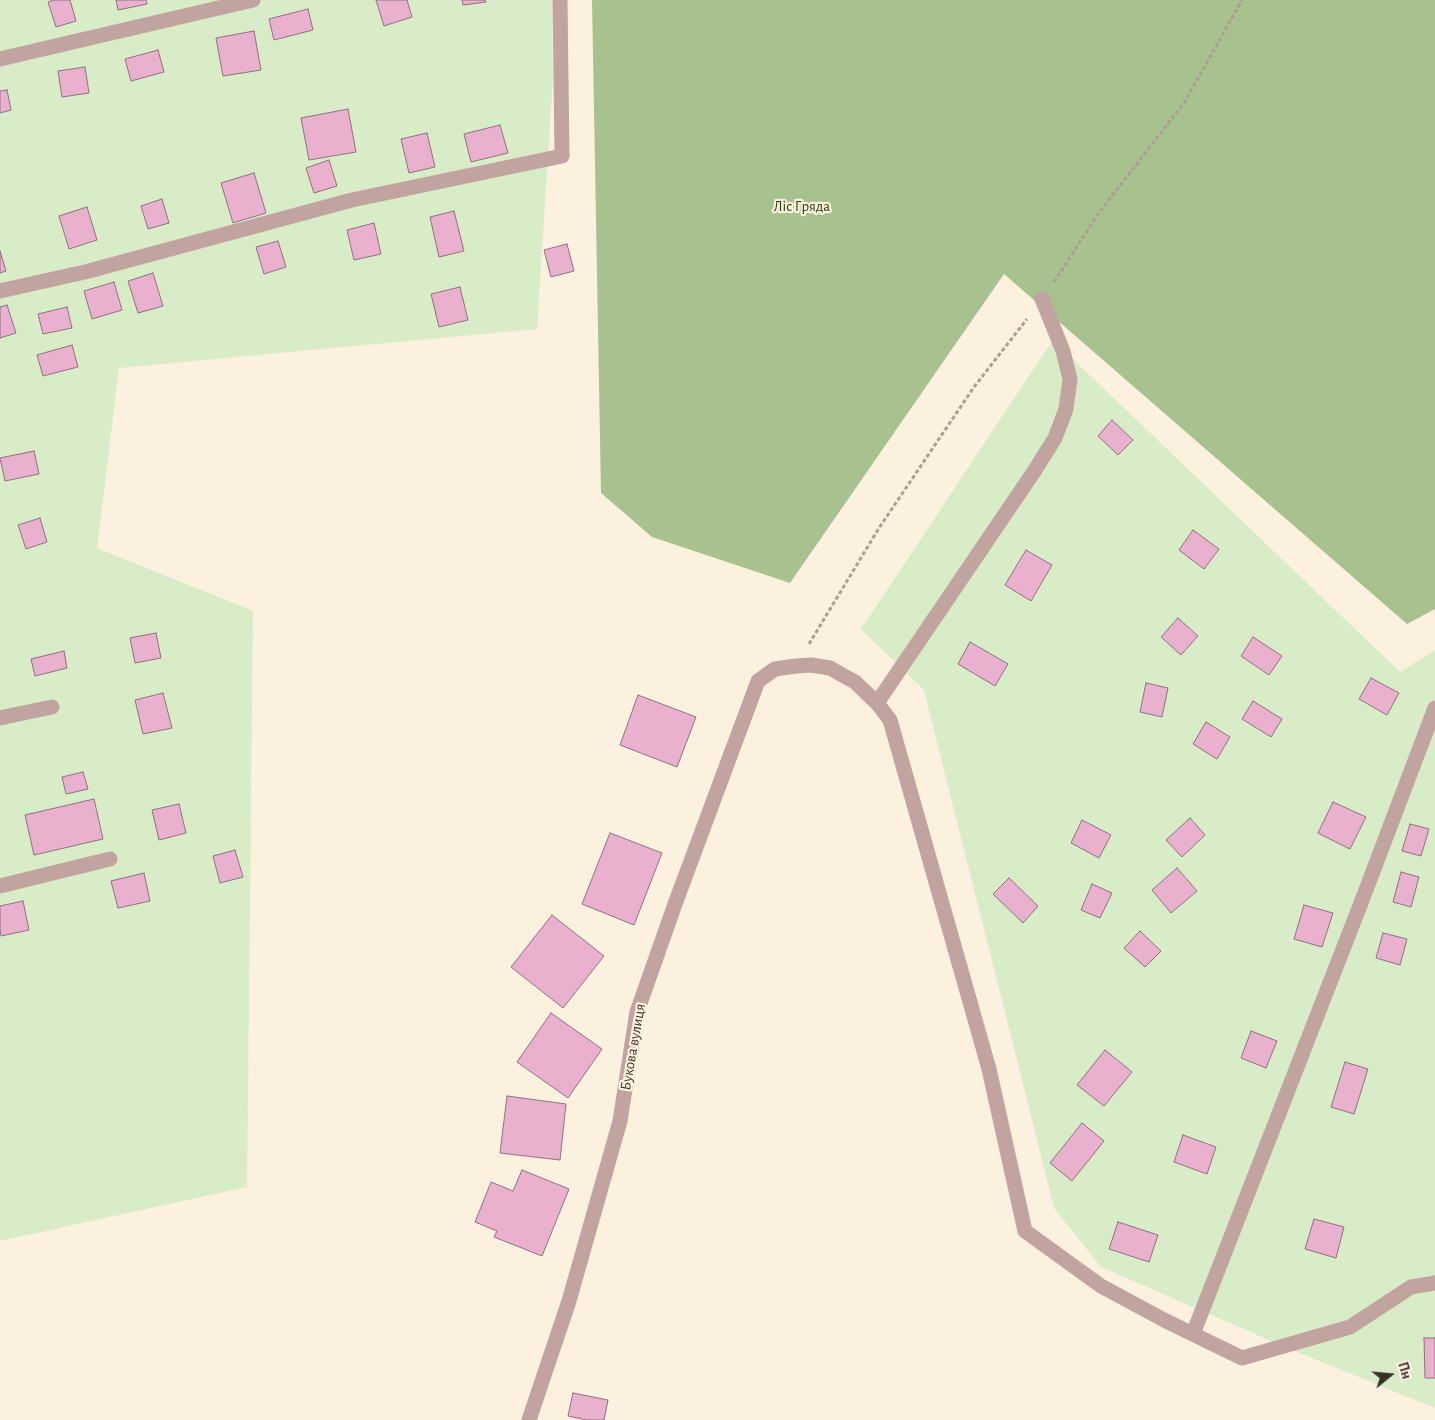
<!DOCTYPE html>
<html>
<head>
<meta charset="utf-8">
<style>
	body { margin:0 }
	#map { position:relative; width:1435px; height:1420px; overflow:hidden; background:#fcf0df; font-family:"Alegreya Sans",sans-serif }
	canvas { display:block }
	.north { position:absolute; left:1365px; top:1350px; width:50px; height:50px; -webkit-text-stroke:4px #fcf0df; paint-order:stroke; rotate:73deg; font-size:14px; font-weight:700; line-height:20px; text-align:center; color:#372f24 }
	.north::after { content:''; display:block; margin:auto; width:18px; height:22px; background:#372f24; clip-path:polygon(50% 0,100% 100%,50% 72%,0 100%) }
</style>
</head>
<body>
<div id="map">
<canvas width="1435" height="1420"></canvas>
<div class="north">Пн</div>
</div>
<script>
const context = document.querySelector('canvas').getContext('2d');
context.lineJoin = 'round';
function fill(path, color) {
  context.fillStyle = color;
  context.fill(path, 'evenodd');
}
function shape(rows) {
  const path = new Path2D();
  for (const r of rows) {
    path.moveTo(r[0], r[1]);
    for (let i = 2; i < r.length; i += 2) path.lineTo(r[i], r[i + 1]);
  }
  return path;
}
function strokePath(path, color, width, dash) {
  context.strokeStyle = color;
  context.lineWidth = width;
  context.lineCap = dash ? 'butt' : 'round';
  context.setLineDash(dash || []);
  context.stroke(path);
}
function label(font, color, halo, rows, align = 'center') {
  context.font = font + ' "Alegreya Sans",sans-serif';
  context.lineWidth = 4.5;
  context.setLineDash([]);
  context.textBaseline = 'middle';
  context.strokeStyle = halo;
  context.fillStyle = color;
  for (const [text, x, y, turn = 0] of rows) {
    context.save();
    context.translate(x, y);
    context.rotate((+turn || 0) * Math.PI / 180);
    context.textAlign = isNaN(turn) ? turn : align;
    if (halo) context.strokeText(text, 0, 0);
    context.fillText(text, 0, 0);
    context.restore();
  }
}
const green = shape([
	[0,0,552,0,553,79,537,329,119,368,97,548,253,611,247,1187,0,1241],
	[1053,340,1400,672,1435,650,1435,1408,1292,1350,1101,1267,1054,1208,924,690,861,629]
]);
const forest = shape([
	[592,0,1435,0,1435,609,1407,624,1004,274,790,583,652,537,601,493]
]);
const building = shape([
	[53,0,70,0,76,21,56,27,48,2,53,0],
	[116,0,146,0,147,4,118,10,116,0],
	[376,0,407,0,412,17,384,26,376,0],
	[462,0,485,0,486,2,463,5,462,0],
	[308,9,313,30,274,40,269,19,308,9],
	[254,31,261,70,223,76,216,38,254,31],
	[158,50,164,72,131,81,125,59,158,50],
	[85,67,89,93,62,97,58,71,85,67],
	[7,90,11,110,0,113,0,91,7,90],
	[348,109,356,152,309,160,301,118,348,109],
	[500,125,508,153,471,162,464,134,500,125],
	[427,133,435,167,409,173,401,139,427,133],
	[329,160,337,186,314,193,306,168,329,160],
	[254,173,266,213,233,223,221,183,254,173],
	[162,199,169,223,148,229,141,206,162,199],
	[87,207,97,240,69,249,59,216,87,207],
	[454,211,464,251,439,257,430,217,454,211],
	[374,223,381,254,354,260,347,230,374,223],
	[278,241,286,267,264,274,256,247,278,241],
	[567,244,574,271,551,277,544,250,567,244],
	[0,251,6,271,0,273,0,251],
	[153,273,163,306,138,313,128,281,153,273],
	[114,282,122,310,92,319,84,291,114,282],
	[460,287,468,320,439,327,431,294,460,287],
	[7,305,16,333,0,338,0,307,7,305],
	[67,307,72,328,43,334,38,314,67,307],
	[72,345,78,367,43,376,37,355,72,345],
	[1112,420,1133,440,1118,455,1098,436,1112,420],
	[34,451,39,474,5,481,0,458,34,451],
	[40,518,47,542,26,549,18,525,40,518],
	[1193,530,1219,549,1204,569,1179,550,1193,530],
	[1026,550,1052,565,1031,601,1005,585,1026,550],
	[1178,618,1198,636,1181,655,1161,637,1178,618],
	[156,633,161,658,135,663,130,638,156,633],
	[1253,637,1282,656,1269,675,1241,656,1253,637],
	[970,642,1008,664,995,686,958,664,970,642],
	[64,651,67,668,35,676,31,659,64,651],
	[1371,678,1399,693,1387,715,1359,699,1371,678],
	[1146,683,1168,688,1162,717,1140,712,1146,683],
	[163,693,172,728,143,734,135,700,163,693],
	[638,695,696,717,677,767,620,745,638,695],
	[1253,701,1282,719,1271,737,1242,719,1253,701],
	[1206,722,1230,737,1217,759,1193,744,1206,722],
	[83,772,88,789,66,794,62,777,83,772],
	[94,799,103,839,34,855,25,815,94,799],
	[1333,802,1366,817,1350,849,1318,833,1333,802],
	[179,804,186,833,159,840,152,810,179,804],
	[1190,818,1205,835,1182,857,1166,840,1190,818],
	[1082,820,1111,835,1099,858,1071,843,1082,820],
	[1410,824,1429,829,1421,856,1402,851,1410,824],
	[610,833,662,853,634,925,582,904,610,833],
	[235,850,243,877,220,883,213,856,235,850],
	[1177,868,1197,891,1171,913,1152,890,1177,868],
	[1401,872,1419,877,1411,907,1393,902,1401,872],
	[144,873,150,901,118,908,111,881,144,873],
	[1009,878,1038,906,1023,923,993,894,1009,878],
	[1092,884,1112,893,1100,918,1081,910,1092,884],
	[23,901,29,930,1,936,0,929,0,906,23,901],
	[1304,905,1333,913,1322,947,1294,939,1304,905],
	[552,915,604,956,563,1008,511,967,552,915],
	[1140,931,1161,951,1145,967,1124,948,1140,931],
	[1383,933,1407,939,1400,965,1376,958,1383,933],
	[551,1013,602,1049,568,1098,517,1062,551,1013],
	[1251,1031,1277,1041,1266,1068,1241,1058,1251,1031],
	[1105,1050,1132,1072,1104,1106,1077,1085,1105,1050],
	[1345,1062,1368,1069,1354,1114,1331,1107,1345,1062],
	[507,1096,566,1104,560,1160,500,1153,507,1096],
	[1082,1123,1104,1141,1072,1181,1050,1163,1082,1123],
	[1183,1135,1216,1147,1207,1174,1174,1162,1183,1135],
	[522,1170,569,1189,542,1256,494,1237,497,1231,475,1222,491,1182,513,1191,522,1170],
	[1314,1219,1344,1227,1336,1258,1305,1249,1314,1219],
	[1118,1222,1158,1235,1149,1262,1109,1249,1118,1222],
	[1424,1338,1435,1338,1435,1378,1425,1378,1424,1338],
	[573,1393,608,1400,604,1420,587,1420,568,1416,573,1393]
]);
const path = shape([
	[1054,282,1098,214,1184,103,1242,0],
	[809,644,879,528,974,387,1027,319]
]);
const minor = shape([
	[0,59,253,0],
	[0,291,85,272,352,200,562,156,560,0],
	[877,703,1035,470,1055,438,1066,409,1070,379,1063,351,1042,299],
	[0,718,52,707],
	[0,886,110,859],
	[1193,1334,1361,903,1435,708],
	[529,1420,569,1301,620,1121,637,1012,675,904,758,681,775,669,796,666,811,665,830,668,855,682,877,703,890,720,989,1069,1025,1231,1101,1286,1164,1320,1242,1358,1350,1327,1411,1287,1435,1283]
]);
const parkNames = [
	["Ліс Гряда",802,206]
];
const streetNames = [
	["Букова вулиця",633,1047,-80]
];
fill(green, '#d8ecc7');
fill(forest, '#a7c28e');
fill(building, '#eab1cf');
strokePath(building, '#8f7181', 1);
strokePath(path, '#aaa091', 3, [4, 2.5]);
strokePath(minor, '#c1a3a0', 15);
label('15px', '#273f05', '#fcf0df', parkNames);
label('15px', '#372f24', '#fcf0df', streetNames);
</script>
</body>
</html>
